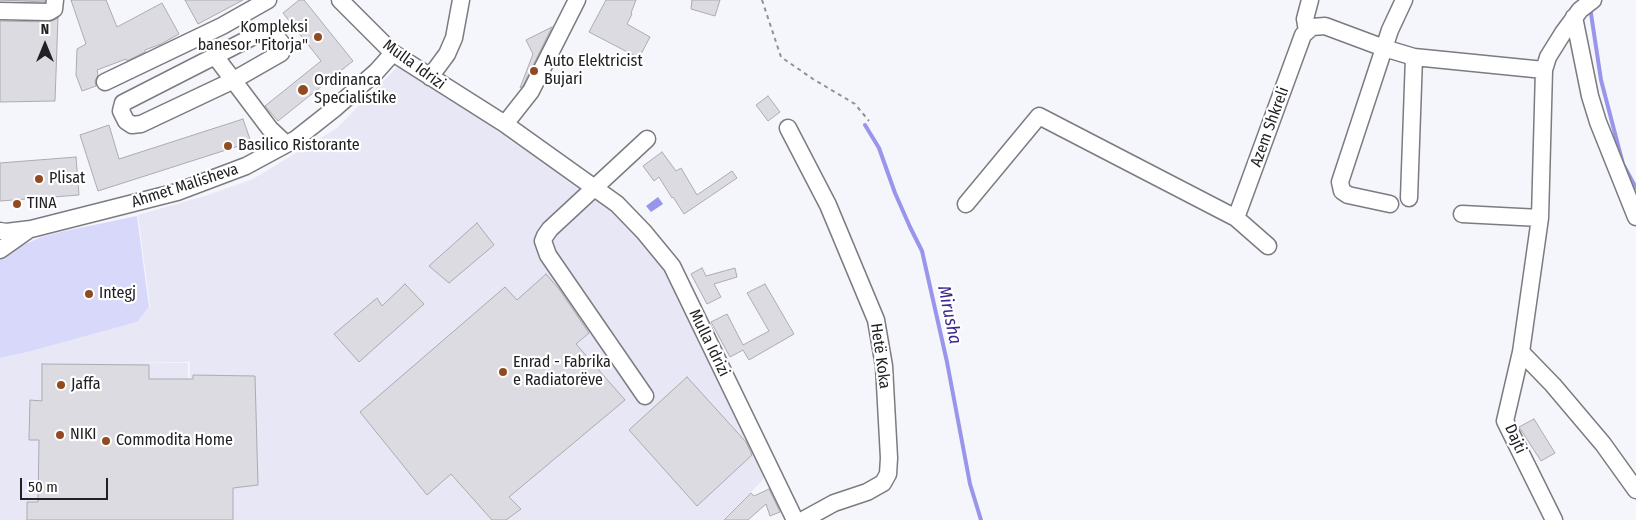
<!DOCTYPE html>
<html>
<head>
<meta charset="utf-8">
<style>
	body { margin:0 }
	#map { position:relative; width:1636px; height:520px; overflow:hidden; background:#f5f5fc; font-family:"Fira Sans Condensed",sans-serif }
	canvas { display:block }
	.north { position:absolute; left:20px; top:20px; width:50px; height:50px; -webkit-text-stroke:4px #fff; paint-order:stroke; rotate:0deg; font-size:14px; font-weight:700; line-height:20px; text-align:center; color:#212124 }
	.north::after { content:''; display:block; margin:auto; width:18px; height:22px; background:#212124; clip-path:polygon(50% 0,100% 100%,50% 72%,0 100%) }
	.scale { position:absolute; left:20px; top:478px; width:88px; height:22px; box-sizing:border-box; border:2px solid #212124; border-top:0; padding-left:6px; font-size:15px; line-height:18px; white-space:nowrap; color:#212124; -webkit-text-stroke:4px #fff; paint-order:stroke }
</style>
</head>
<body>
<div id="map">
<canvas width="1636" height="520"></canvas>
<div class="north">N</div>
<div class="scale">50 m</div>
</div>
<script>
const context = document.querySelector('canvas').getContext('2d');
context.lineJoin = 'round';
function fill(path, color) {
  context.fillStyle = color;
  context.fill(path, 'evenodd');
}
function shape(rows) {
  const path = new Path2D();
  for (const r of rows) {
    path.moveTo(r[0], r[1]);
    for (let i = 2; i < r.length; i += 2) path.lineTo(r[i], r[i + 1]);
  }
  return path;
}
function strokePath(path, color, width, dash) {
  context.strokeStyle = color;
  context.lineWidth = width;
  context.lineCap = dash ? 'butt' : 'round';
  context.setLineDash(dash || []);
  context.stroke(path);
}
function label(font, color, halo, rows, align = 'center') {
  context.font = font + ' "Fira Sans Condensed",sans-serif';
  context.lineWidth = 4.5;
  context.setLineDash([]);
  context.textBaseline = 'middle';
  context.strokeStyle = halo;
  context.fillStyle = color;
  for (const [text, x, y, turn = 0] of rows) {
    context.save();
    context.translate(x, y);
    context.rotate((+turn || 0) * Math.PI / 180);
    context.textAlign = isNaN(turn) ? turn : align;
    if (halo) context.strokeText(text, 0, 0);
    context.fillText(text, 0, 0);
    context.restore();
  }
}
const built = shape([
	[401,63,594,189,672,266,769,466,762,481,723,520,0,520,0,358,32,351,137,322,150,306,138,215,205,196,253,179,337,128],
	[117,362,190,362,187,472,188,363]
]);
const green = shape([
	[137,216,149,307,137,322,28,352,0,358,0,259,10,251,41,237,65,231]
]);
const water = shape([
	[658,197,663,204,651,212,646,206]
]);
const stream = shape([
	[1590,7,1601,80,1623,164,1636,188],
	[865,125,879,148,895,193,910,227,922,251,947,362,970,484,981,520]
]);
const building = shape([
	[0,0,45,0,45,2,0,0],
	[71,0,106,0,117,27,162,3,179,34,161,44,145,50,145,52,127,61,126,59,97,70,98,75,95,81,96,86,82,91,76,75,77,49,86,44,71,0],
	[185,0,243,0,198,24,185,0],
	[299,0,304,0,353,61,278,121,265,106,321,61,283,13,299,0],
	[606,0,636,0,631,13,632,14,627,24,650,37,639,58,589,32,606,0],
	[692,0,720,0,715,16,691,9,692,0],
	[58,18,55,101,0,102,0,21,49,22,58,18],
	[552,27,523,86,520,88,533,54,526,40,552,27],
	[768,96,780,112,768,121,756,105,768,96],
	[243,119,251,142,98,191,80,135,109,125,119,159,243,119],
	[662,152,676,171,681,168,697,195,732,171,737,178,684,214,673,197,672,198,659,177,654,181,643,166,662,152],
	[76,157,79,195,0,201,0,163,76,157],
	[477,223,494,245,449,283,429,266,477,223],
	[702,268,706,276,735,268,737,277,714,284,721,297,707,304,691,274,702,268],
	[546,274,559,289,589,333,576,344,625,400,509,497,521,509,506,520,492,520,451,474,427,495,360,412,505,287,517,300,546,274],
	[405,284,424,304,359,362,334,334,377,298,382,306,405,284],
	[765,284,794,334,749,360,743,350,730,357,711,322,727,314,743,345,769,331,747,293,765,284],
	[42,364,149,365,149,379,193,379,193,375,255,376,258,485,233,488,233,520,27,520,27,502,38,502,39,440,29,440,30,400,42,401,42,364],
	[687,377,746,442,752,455,697,506,629,430,687,377],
	[1534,419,1555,453,1541,461,1519,427,1534,419],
	[769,489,780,512,770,516,766,504,748,520,724,520,751,493,754,496,769,489]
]);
const path = shape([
	[762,0,781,57,813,79,855,104,869,121]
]);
const minor = shape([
	[340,0,393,53,505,124,617,204,644,232,672,266,795,520],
	[0,11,49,12,54,9,55,0],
	[1574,17,1590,96,1598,122,1636,217],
	[1307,31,1305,19,1310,0],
	[262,32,271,32,275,35,282,44,283,48,281,53,232,81,141,124,132,125,126,121,121,111,123,103,262,32],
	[215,56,270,129,286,144],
	[430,77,447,54,454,38,461,0],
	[105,82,222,26,268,0],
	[505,124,531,91,577,0],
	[788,128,828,205,876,320,884,366,889,458,888,474,883,483,867,492,834,503,803,520],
	[1409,198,1414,57],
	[966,204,1039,116,1236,218,1303,35,1312,27,1325,26,1384,48,1414,57,1544,70],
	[1390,204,1348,195,1342,191,1340,182,1390,30,1404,0],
	[1462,214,1540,218],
	[1236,218,1268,246],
	[0,231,6,232,31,229,177,192,246,166,296,139,334,109,376,72,393,53],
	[0,250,27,231],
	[1521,352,1553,385,1603,444,1636,490],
	[645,396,548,255,543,241,545,236,550,229,647,139],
	[1554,520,1505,421,1521,352,1540,218,1544,70,1548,57,1563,33,1580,10,1593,0]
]);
const markers = [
	[318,37,5,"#904b22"],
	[534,71,5,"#904b22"],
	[303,90,6,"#904b22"],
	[228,146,5,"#904b22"],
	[39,179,5,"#904b22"],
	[17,204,5,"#904b22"],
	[89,294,5,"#904b22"],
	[503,372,5,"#904b22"],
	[61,385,5,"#904b22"],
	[60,435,5,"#904b22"],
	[106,441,5,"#904b22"]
];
const poiNames = [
	["Kompleksi",308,28,"right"],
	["banesor \"Fitorja\"",308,46,"right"],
	["Auto Elektricist",544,62],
	["Bujari",544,80],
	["Ordinanca",314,81],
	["Specialistike",314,99],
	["Basilico Ristorante",238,146],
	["Plisat",49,179],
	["TINA",27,204],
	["Integj",99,294],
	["Enrad - Fabrika",513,363],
	["e Radiatorëve",513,381],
	["Jaffa",71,385],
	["NIKI",70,435],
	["Commodita Home",116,441]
];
const streetNames = [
	["Mulla Idrizi",414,65,36],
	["Azem Shkreli",1270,127,-70],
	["Ahmet Malisheva",185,186,-18],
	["Mulla Idrizi",709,343,64],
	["Hetë Koka",880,356,82],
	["Dajti",1515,439,66]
];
const waterNames = [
	["Mirusha",949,315,78]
];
fill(built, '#e7e7f5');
fill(green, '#d8d9fa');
fill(water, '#9995eb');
strokePath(stream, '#9995eb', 4);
fill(building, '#dbdbe1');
strokePath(building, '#ababb1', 1);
strokePath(minor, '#7b7b81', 19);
strokePath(path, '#919196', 2, [4, 4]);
strokePath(minor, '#fff', 16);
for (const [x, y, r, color] of markers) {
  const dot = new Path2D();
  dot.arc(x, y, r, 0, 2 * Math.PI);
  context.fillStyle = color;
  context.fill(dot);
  strokePath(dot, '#fff', 2);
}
label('16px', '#212124', '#fff', poiNames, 'left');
label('16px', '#212124', '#fff', streetNames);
label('italic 18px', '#3b288a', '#fff', waterNames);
</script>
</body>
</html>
